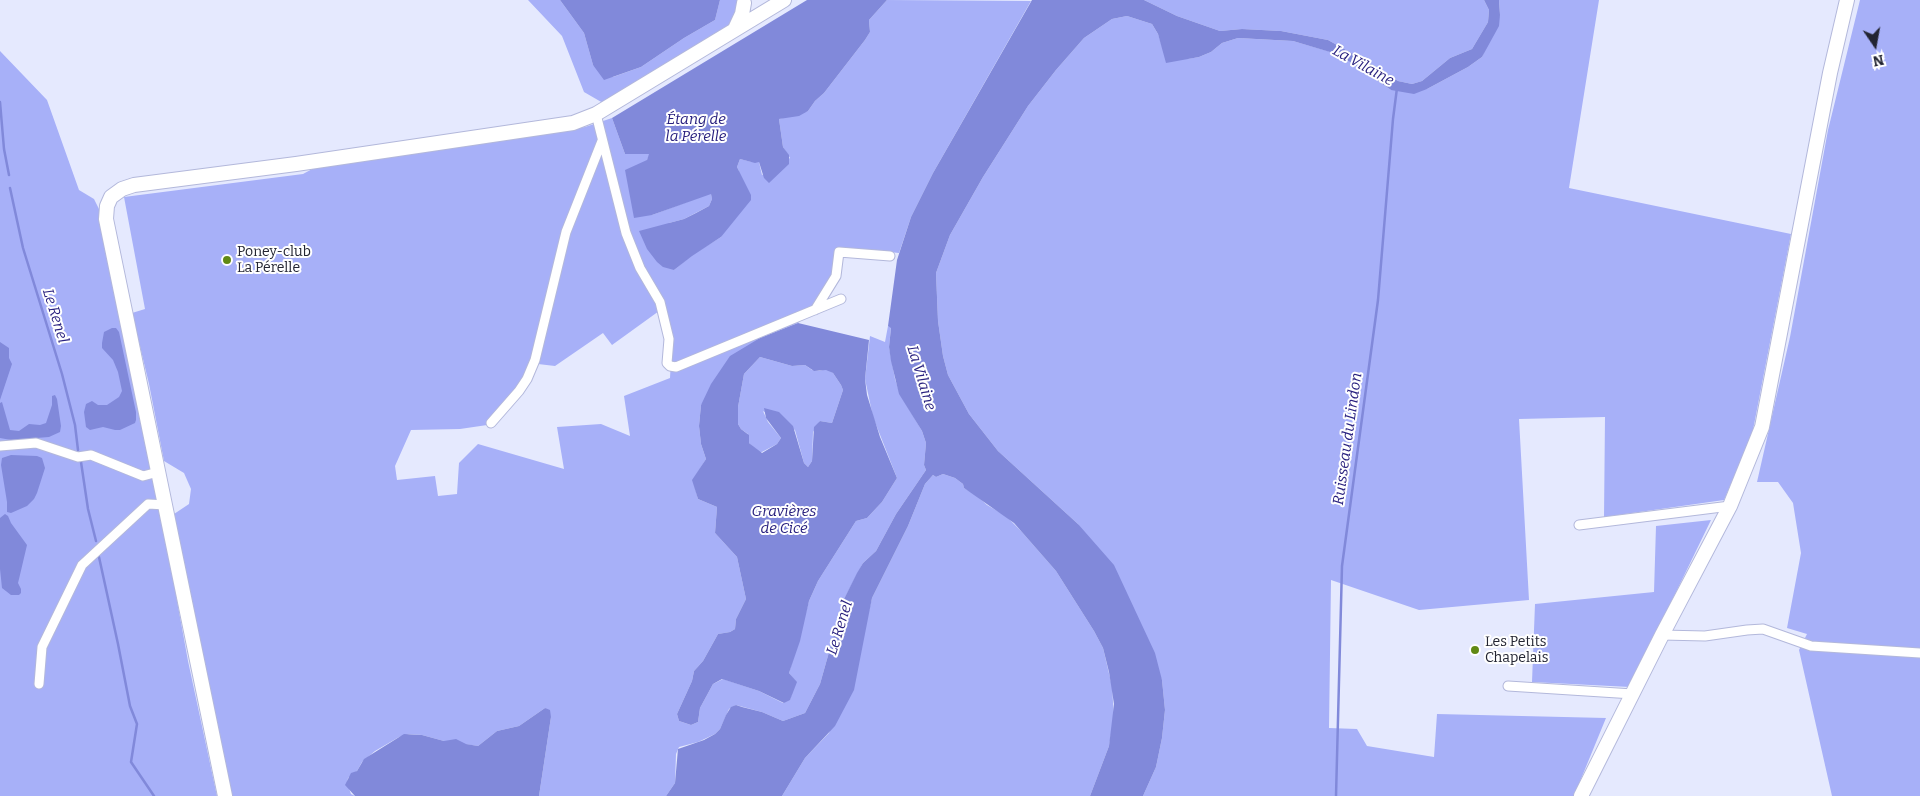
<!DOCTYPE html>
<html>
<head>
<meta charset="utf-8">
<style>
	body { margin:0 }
	#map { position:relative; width:1920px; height:796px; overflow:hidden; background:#e5e9fe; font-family:Bitter,serif }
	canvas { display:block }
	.north { position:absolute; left:1850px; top:20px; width:50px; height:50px; -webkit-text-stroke:4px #fff; paint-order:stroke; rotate:168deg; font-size:14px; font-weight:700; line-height:20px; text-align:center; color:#232532 }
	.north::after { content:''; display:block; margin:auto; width:18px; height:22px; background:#232532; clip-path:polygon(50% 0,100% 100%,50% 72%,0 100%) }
</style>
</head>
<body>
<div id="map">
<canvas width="1920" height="796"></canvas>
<div class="north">N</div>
</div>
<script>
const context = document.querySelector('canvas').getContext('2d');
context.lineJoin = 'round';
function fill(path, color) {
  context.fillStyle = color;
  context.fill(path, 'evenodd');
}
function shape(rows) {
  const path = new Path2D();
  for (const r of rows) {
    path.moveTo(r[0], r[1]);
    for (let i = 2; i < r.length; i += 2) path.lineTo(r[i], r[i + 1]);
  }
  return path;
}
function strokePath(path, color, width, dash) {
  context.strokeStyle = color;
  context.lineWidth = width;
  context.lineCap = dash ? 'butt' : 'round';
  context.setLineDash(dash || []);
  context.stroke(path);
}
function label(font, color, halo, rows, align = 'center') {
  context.font = font + ' Bitter,serif';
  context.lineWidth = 4;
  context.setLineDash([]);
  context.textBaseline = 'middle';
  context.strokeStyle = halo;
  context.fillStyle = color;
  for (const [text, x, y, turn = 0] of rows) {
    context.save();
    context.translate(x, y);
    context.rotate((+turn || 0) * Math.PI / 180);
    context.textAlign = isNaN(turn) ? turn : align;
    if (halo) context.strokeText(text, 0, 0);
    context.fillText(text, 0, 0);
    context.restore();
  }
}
const green = shape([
	[528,0,560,0,584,33,593,65,613,77,641,67,684,38,715,20,720,0,739,0,735,22,603,103,584,92,562,36],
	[887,0,1031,1,933,173,911,217,899,253,838,247,833,276,811,309,798,323,760,338,701,405,699,426,701,444,706,459,693,480,698,499,717,507,715,533,737,557,746,599,736,619,735,629,730,632,718,634,703,661,694,671,692,681,677,714,679,721,691,725,698,722,700,708,713,684,723,679,759,691,783,703,790,699,796,682,789,673,809,601,818,581,856,521,867,518,882,502,897,478,873,417,865,379,870,336,885,342,888,326,891,327,889,347,895,379,900,394,922,431,926,443,924,465,926,470,896,514,876,551,863,563,844,599,820,684,805,713,783,721,762,712,736,705,729,709,720,729,715,734,698,742,679,747,676,754,675,783,666,796,539,796,551,717,545,708,519,726,497,731,478,746,444,741,422,735,409,734,399,737,375,751,362,762,357,771,348,778,347,783,351,794,355,796,231,796,174,514,189,504,191,489,184,473,164,461,149,384,132,313,145,309,124,197,303,174,314,168,585,127,612,118,625,154,650,154,647,160,652,215,711,193,712,199,709,206,684,219,669,223,674,270,692,255,721,237,739,171,737,167,740,159,752,162,759,162,762,175,790,158,783,147,779,119,808,111,815,101,824,93,865,40,870,32,869,20],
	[666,306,672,341,670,378,624,396,630,436,601,424,557,427,564,469,478,444,459,463,457,494,438,496,435,476,397,480,395,466,411,430,460,429,494,424,520,396,538,364,555,366,603,333,612,345],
	[1144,0,1484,0,1489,10,1488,22,1472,49,1450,58,1422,81,1412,84,1398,81,1375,66,1328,40,1281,31,1242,29,1220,31,1177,16],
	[1499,0,1599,0,1569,188,1791,234,1752,435,1724,500,1604,517,1605,417,1519,419,1529,600,1419,610,1331,580,1329,728,1357,729,1367,746,1434,757,1437,714,1606,718,1574,796,1143,796,1156,767,1162,738,1165,710,1162,680,1078,524,998,451,969,414,948,375,943,356,938,321,936,273,950,235,983,177,1028,106,1056,70,1084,38,1112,19,1127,16,1152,24,1158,34,1162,46,1187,59,1199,57,1211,52,1222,43,1238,38,1293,41,1331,52,1350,62,1391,90,1427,89,1468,67,1482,57,1500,15],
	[1860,0,1920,0,1920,796,1832,796,1799,650,1807,634,1787,628,1801,553,1793,503,1778,482,1757,482,1790,337,1828,130],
	[0,51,47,100,79,190,94,199,100,211,168,551,188,661,217,796,0,796],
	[760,357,792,366,805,365,812,370,819,371,826,369,833,373,841,385,843,390,832,423,820,421,813,432,812,461,808,467,804,463,795,430,763,411,768,422,781,438,777,444,760,453,749,443,748,434,741,429,738,424,738,407,744,374],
	[943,474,955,478,963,484,964,488,976,495,987,505,1006,516,1021,531,1056,571,1094,631,1103,648,1112,686,1114,718,1109,746,1090,796,782,796,805,758,829,733,865,627,872,598,908,526,925,484,933,475,936,477],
	[1711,520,1630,687,1532,682,1535,604,1654,592,1656,526]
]);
const water = shape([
	[560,0,720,0,715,20,684,38,641,67,604,80,593,65,584,33],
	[807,0,887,0,869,20,870,32,865,40,824,93,815,101,808,111,799,116,779,119,783,147,789,155,789,164,769,183,764,178,759,162,755,163,740,159,737,167,751,195,751,200,721,237,692,256,674,270,663,267,657,262,647,249,639,231,684,219,696,213,709,206,712,199,711,194,652,215,634,218,625,170,647,160,649,154,625,154,612,118],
	[1032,0,1144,0,1177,16,1220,31,1242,29,1281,31,1328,40,1375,66,1398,81,1412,84,1422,81,1450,58,1472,49,1488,22,1489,10,1484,0,1499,0,1500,15,1499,26,1482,57,1468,67,1427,89,1414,94,1391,90,1350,62,1330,52,1293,41,1238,38,1222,43,1211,52,1199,57,1166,63,1158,34,1152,24,1127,16,1112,19,1084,38,1056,70,1028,106,983,177,950,235,936,273,938,321,943,356,948,375,969,414,998,451,1078,524,1114,565,1155,653,1162,680,1165,710,1162,738,1156,767,1143,796,1090,796,1109,746,1114,704,1109,672,1103,648,1094,631,1056,571,1014,523,964,488,963,484,955,478,943,474,936,477,933,475,925,484,908,526,872,598,854,690,835,726,805,758,782,796,666,796,675,783,678,749,704,740,715,734,720,729,726,715,731,707,736,705,742,707,762,712,783,721,805,713,820,684,844,599,857,573,863,563,876,551,896,514,926,470,924,465,926,443,922,431,899,394,891,361,889,347,891,328,888,326,897,260,911,217,933,173],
	[798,323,869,340,865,379,867,395,880,437,897,478,882,502,867,518,856,521,818,581,809,601,800,641,789,673,797,682,790,700,784,703,759,691,722,679,713,684,700,708,698,722,691,725,679,721,677,714,692,681,694,671,703,661,718,634,730,632,735,629,736,619,746,599,737,557,715,533,717,507,698,499,692,480,706,459,701,444,699,426,701,405,711,384,730,356,760,338],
	[760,357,792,366,805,365,814,371,826,370,833,373,841,385,843,390,832,423,820,421,814,427,812,461,808,467,804,463,793,426,779,412,764,408,766,418,781,438,777,444,762,453,749,443,749,435,741,429,738,424,738,407,744,374],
	[112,328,116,328,119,332,136,412,136,420,135,423,120,430,115,430,103,427,90,430,86,427,84,412,86,404,92,401,98,405,107,405,119,397,122,391,118,372,113,360,102,348,102,343,104,332],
	[0,342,9,348,9,358,12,364,0,400],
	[55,395,57,399,61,426,60,432,49,437,11,440,0,438,0,403,2,402,10,430,19,431,29,424,40,425,46,423,52,405,52,396],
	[11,455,37,456,42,458,45,468,37,493,34,499,27,506,11,513,7,512,7,502,1,465,2,458],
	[5,514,8,516,11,523,27,545,19,579,18,583,21,589,21,593,19,595,11,595,2,588,0,569,0,518],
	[545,708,550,710,551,717,539,796,355,796,345,785,351,773,357,771,364,759,404,734,422,735,444,741,456,739,466,744,478,746,497,731,519,726]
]);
const stream = shape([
	[0,102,4,149,9,175],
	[10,188,23,248,62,374,75,425,78,450],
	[81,462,88,509,96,541],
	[99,557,118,644,130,706,137,724,131,762,154,796],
	[1336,796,1342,566,1378,300,1393,119,1397,88]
]);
const street = shape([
	[596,114,626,233,640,268,660,302,669,339,667,363,670,366,676,367,841,299],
	[815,310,836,276,839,252,890,256],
	[491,423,519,391,527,379,535,360,566,232,602,141],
	[0,446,36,443,78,457,91,455,143,476,158,472],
	[1579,525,1730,506],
	[1662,635,1705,636,1747,630,1763,629,1811,646,1920,653],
	[39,684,42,647,82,565,148,504,166,505],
	[1508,686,1633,694]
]);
const secondary = shape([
	[735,29,742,14,744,3],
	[225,796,106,219,107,206,111,197,122,189,134,185,296,164,573,123,596,114,784,0],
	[1581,796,1662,635,1730,506,1762,427,1830,73,1847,0]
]);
const markers = [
	[227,260,5,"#618914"],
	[1475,650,5,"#618914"]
];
const poiNames = [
	["Poney-club",237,252],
	["La Pérelle",237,268],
	["Les Petits",1485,642],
	["Chapelais",1485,658]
];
const waterNames = [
	["La Vilaine",1363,66,29],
	["Étang de",696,120],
	["la Pérelle",696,137],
	["Le Renel",55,316,73],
	["La Vilaine",921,378,73],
	["Ruisseau du Lindon",1348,439,-82],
	["Gravières",784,512],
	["de Cicé",784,529],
	["Le Renel",840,628,-73]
];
fill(green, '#a7b0f8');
fill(water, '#8189da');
strokePath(stream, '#8189da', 2.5);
strokePath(street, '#b3b8db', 11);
strokePath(secondary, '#b3b8db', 16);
strokePath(street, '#fff', 9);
strokePath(secondary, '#fff', 14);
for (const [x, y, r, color] of markers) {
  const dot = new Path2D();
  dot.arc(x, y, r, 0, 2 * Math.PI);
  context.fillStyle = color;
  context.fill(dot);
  strokePath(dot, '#fff', 2);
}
label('14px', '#232532', '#fff', poiNames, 'left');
label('italic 15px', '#29217f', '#fff', waterNames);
</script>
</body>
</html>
